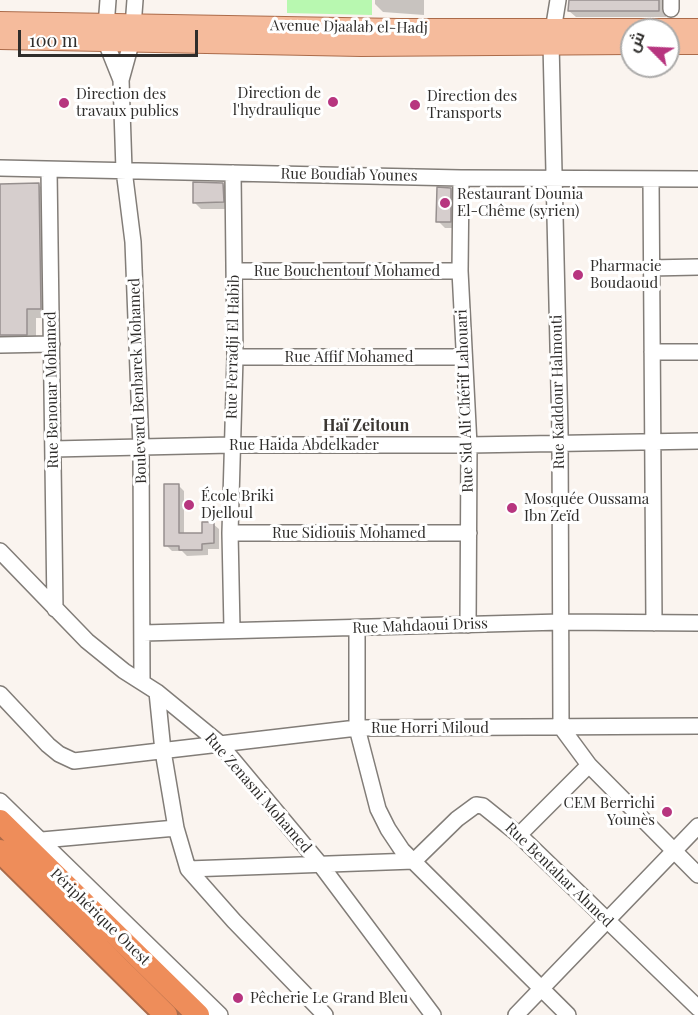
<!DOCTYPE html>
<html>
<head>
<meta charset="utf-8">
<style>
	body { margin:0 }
	#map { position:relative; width:698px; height:1015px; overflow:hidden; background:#faf4ef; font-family:"Playfair Display",Cairo,serif }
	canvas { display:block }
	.north { position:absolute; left:620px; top:18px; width:60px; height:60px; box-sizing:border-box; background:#fff; border:2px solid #acabaa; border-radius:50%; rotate:294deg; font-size:16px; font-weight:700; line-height:24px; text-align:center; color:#2f2d2b }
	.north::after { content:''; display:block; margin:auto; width:21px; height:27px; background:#b7357f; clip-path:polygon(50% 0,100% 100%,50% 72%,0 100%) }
	.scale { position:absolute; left:18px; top:30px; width:180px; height:27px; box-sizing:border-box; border:3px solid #2f2d2b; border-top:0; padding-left:8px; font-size:18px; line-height:21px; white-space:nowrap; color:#2f2d2b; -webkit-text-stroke:4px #fff; paint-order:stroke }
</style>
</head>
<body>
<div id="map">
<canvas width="698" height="1015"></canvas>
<div class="north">ش</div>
<div class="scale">100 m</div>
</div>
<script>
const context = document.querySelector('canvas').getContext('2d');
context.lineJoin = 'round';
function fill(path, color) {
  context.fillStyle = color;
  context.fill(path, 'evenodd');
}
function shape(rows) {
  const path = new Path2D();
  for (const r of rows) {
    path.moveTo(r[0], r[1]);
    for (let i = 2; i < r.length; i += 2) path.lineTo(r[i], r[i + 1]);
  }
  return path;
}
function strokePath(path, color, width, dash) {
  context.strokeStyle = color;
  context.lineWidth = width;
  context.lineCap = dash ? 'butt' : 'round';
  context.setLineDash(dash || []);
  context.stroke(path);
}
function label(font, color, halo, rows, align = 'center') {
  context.font = font + ' "Playfair Display",serif';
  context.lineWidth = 6;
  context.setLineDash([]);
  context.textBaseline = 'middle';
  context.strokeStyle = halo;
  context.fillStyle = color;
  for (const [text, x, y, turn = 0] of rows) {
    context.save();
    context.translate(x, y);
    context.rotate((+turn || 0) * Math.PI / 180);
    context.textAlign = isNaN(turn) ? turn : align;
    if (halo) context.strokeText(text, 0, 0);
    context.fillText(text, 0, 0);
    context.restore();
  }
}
const green = shape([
	[287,0,372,0,372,15,287,13]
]);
const shadow = shape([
	[375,0,424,0,424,15,383,12,375,4],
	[571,0,666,0,666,17,576,17,569,11],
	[223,184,230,191,230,209,201,209,194,202],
	[39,185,48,194,50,318,36,318,36,344,0,339,0,186],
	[451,189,457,196,457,228,445,228,438,221],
	[178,485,184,491,184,535,203,535,213,524,219,529,219,549,208,549,208,555,187,556,182,551,172,551,166,545]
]);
const building = shape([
	[569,0,659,0,659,11,568,11,569,0],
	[193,182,223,183,224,202,193,203,193,182],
	[39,183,41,309,27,309,27,335,0,335,0,184,39,183],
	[437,187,451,188,451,222,436,222,437,187],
	[164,484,179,484,179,533,202,533,202,522,214,522,214,543,202,544,202,550,179,550,179,546,164,546,164,484]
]);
const minor = shape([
	[108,0,105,40,121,80],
	[135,0,132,40,121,80,124,170,133,242,141,448,142,682],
	[558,0,551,43,560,432,561,727,589,765,698,875],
	[671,0,671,9],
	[0,168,461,178,698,179],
	[49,170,55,609],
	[461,178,460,271,469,445,468,625],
	[651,180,654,623],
	[650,268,698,267],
	[234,271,460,271],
	[0,345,52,344],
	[652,352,698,352],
	[235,357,463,357],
	[53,449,231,445,469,445,698,441],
	[230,533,469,533],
	[0,551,87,641,124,671,157,692,218,742,320,864,433,1015],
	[232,629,230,533,235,357,233,173],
	[357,629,357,728,378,809,388,829,402,850,568,1015],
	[143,633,561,622,698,623],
	[157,692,163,751,176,828,188,869,234,921,325,1015],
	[0,694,48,745,59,754,74,761,357,728,698,726],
	[0,801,220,1015],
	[519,835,589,765],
	[42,840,176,828],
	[188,869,414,861,457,819,476,805,483,806,519,835,698,1008],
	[516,1015,698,826]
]);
const major = shape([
	[0,22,399,29,698,29],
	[0,39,361,46,632,44],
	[668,44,698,44]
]);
const highway = shape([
	[0,821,198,1015],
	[0,851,166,1015]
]);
const markers = [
	[333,102,6,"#b7357f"],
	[64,103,6,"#b7357f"],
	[415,105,6,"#b7357f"],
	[445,203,6,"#b7357f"],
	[578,275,6,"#b7357f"],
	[189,505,6,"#b7357f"],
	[512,508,6,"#b7357f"],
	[667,812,6,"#b7357f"],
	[238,998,6,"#b7357f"]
];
const streetNames = [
	["Avenue Djaalab el-Hadj",349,27,1],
	["Rue Boudiab Younes",349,175,1],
	["Rue Bouchentouf Mohamed",347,271],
	["Rue Ferradji El Habib",233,347,-89],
	["Rue Affif Mohamed",349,357],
	["Boulevard Benbarek Mohamed",138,381,-92],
	["Rue Benouar Mohamed",52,390,-91],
	["Rue Kaddour Halmouti",558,392,-91],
	["Rue Sid Ali Chérif Lahouari",465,401,-92],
	["Rue Haida Abdelkader",304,445],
	["Rue Sidiouis Mohamed",349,533],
	["Rue Mahdaoui Driss",420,626,-2],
	["Rue Horri Miloud",430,728],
	["Rue Zenasni Mohamed",258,793,49],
	["Rue Bentahar Ahmed",559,875,44],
	["Périphérique Ouest",100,917,44]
];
const poiNames = [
	["Direction de",321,93,"right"],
	["l'hydraulique",321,110,"right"],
	["Direction des",76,94],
	["travaux publics",76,111],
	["Direction des",427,96],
	["Transports",427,113],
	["Restaurant Dounia",457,194],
	["El-Chême (syrien)",457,211],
	["Pharmacie",590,266],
	["Boudaoud",590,283],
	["École Briki",201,496],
	["Djelloul",201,513],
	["Mosquée Oussama",524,499],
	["Ibn Zeïd",524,516],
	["CEM Berrichi",655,803,"right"],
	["Younès",655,820,"right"],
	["Pêcherie Le Grand Bleu",250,998]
];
const neighbourhoodNames = [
	["Haï Zeitoun",366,426]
];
fill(green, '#b8f8b0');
fill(shadow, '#0003');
fill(building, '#d6cecd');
strokePath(building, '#968f8e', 1.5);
strokePath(minor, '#827d78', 18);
strokePath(major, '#ab6b4a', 22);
strokePath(highway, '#ab6b4a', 26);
strokePath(minor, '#fff', 15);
strokePath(major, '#f5bb9c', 20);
strokePath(highway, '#ee8d5a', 22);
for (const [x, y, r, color] of markers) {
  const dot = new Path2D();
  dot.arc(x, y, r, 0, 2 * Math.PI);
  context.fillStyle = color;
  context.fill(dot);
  strokePath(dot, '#fff', 2);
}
label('15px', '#2f2d2b', '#fff', streetNames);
label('15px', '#2f2d2b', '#fff', poiNames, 'left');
label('bold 16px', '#3b3733', '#fff', neighbourhoodNames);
</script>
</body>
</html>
